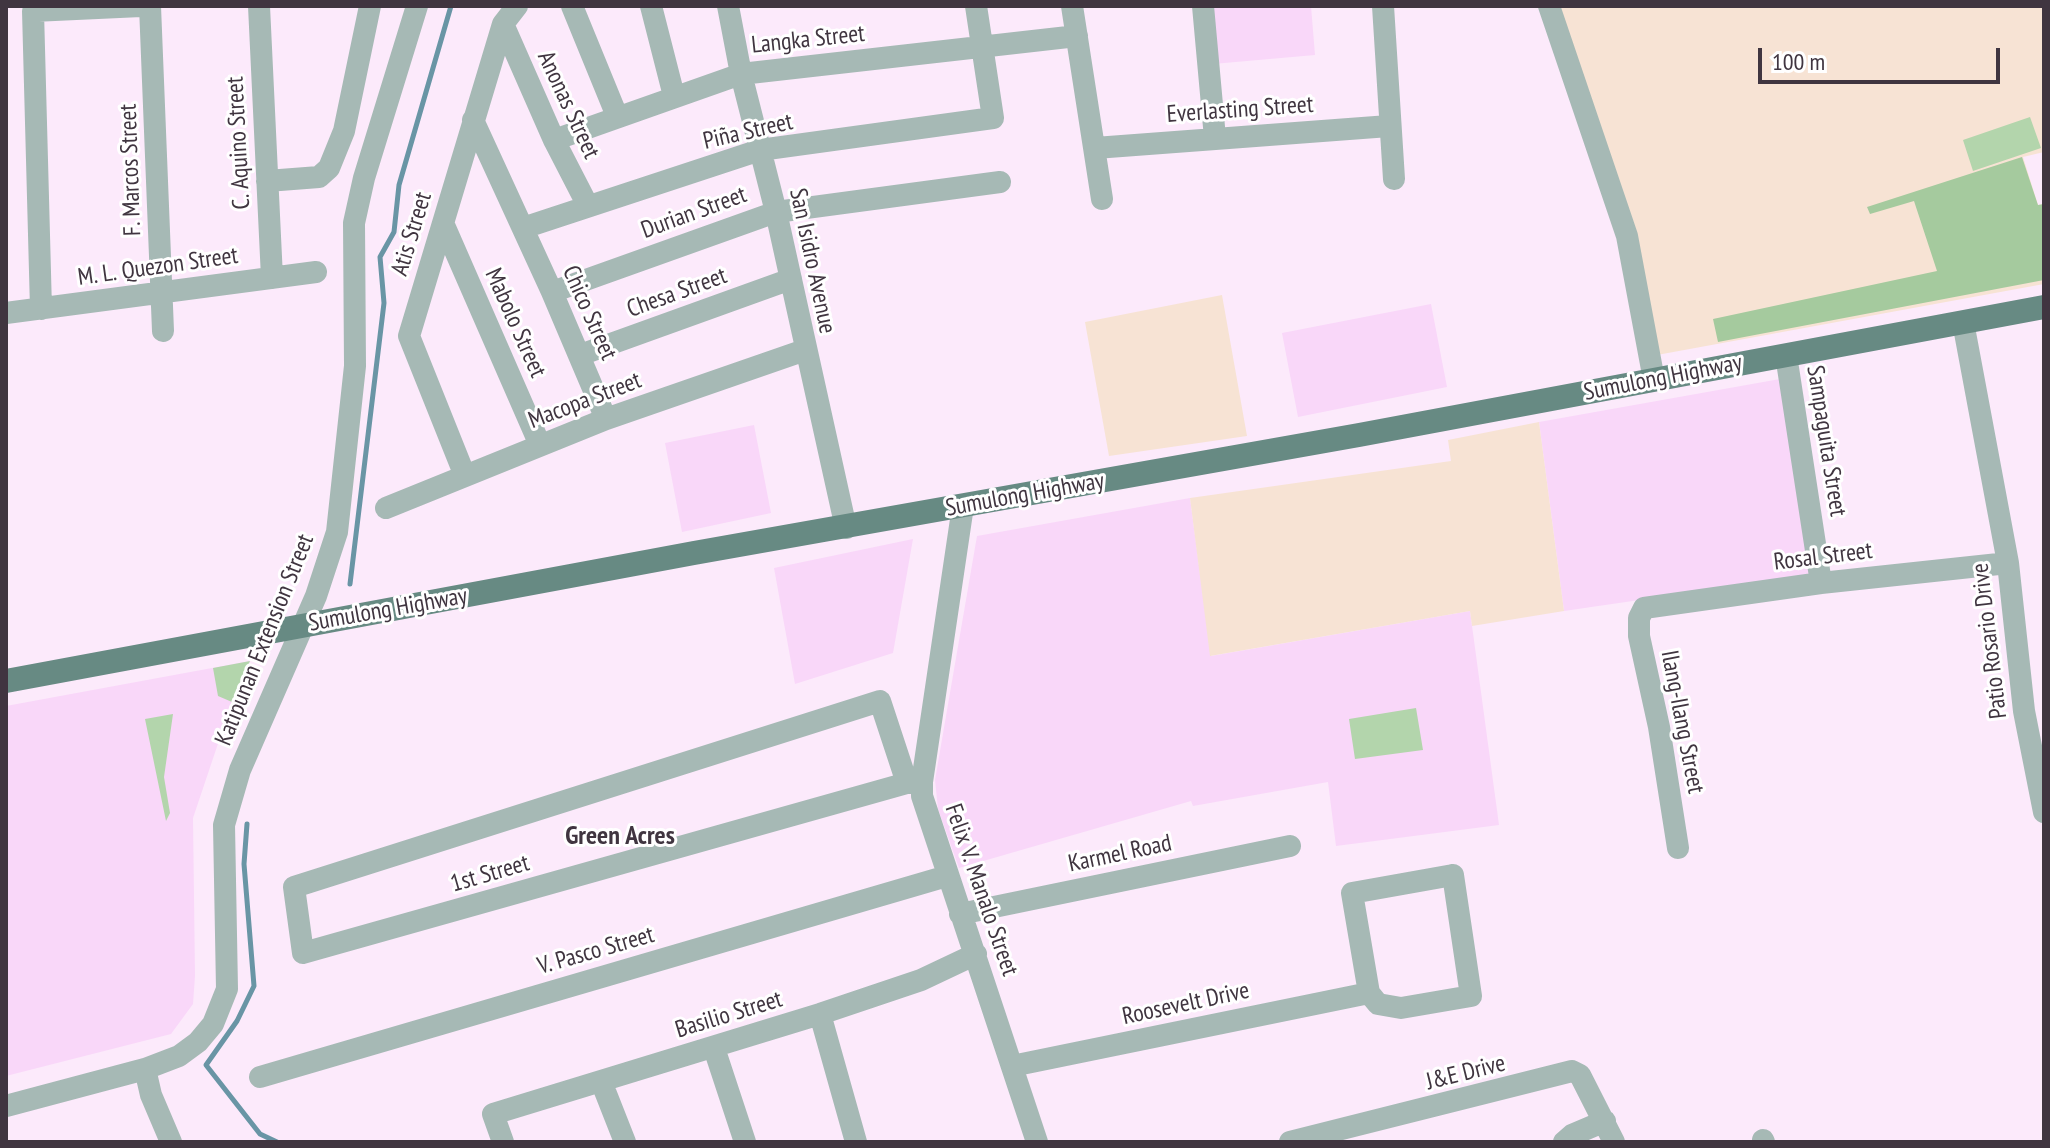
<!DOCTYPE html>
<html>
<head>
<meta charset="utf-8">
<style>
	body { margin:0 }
	#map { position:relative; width:2050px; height:1148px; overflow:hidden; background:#fceafb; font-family:"PT Sans Narrow",sans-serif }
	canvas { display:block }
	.frame { position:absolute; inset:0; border:8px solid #403540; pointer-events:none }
	.scale { position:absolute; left:1758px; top:48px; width:242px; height:36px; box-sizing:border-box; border:4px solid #403540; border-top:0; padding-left:10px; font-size:24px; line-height:28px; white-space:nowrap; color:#403540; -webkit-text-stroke:6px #fff; paint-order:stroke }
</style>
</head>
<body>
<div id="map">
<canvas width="2050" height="1148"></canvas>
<div class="frame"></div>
<div class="scale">100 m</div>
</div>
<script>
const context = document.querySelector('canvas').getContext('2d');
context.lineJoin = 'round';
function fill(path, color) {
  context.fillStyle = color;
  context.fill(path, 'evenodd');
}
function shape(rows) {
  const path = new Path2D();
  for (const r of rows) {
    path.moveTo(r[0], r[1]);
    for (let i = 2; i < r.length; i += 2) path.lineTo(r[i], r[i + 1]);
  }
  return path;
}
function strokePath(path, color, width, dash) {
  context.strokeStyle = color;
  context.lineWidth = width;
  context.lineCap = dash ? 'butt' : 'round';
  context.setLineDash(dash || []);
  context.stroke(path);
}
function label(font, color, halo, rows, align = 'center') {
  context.font = font + ' "PT Sans Narrow",sans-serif';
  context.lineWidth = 6;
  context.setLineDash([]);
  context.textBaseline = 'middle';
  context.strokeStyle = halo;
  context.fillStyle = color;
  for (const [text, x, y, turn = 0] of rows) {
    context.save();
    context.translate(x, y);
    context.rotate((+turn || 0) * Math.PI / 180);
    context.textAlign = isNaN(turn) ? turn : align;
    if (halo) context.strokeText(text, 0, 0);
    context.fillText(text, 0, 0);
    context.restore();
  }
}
const built = shape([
	[1207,6,1311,6,1315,55,1213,64],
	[1431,304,1447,387,1298,417,1282,333],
	[1780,379,1811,575,1564,611,1539,422],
	[754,425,771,513,682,532,665,443],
	[1190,498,1211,656,1470,611,1499,825,1336,846,1328,782,1193,806,1191,801,959,868,938,809,935,780,977,536],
	[913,539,893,653,795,684,774,568],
	[250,661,232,702,193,818,195,976,193,1004,171,1034,6,1076,6,706]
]);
const industrial = shape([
	[1553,6,2044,6,2044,152,2023,157,2038,205,2044,204,2044,284,1657,355],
	[1222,295,1247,436,1109,456,1085,322],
	[1539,422,1564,611,1472,626,1470,611,1210,656,1190,498,1451,461,1448,440]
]);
const green = shape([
	[2030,117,2041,148,1973,171,1963,140],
	[250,661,232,702,218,696,213,668],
	[1416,708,1423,750,1355,759,1349,719],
	[173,714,164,777,170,813,166,821,145,719]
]);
const forest = shape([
	[2022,157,2038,205,2044,204,2044,280,1718,342,1713,319,1937,271,1914,201,1870,214,1867,207]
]);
const stream = shape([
	[350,584,384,303,380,257,394,232,399,185,451,6],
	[247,824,244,864,254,986,237,1021,206,1065,260,1134,277,1142]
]);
const minor = shape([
	[150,6,163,331],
	[259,6,272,278],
	[572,6,617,116],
	[651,6,674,96],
	[728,6,741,74,776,212,846,528],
	[1072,6,1102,199],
	[1203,6,1215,138],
	[1383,6,1394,179],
	[1549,6,1627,236,1654,380],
	[503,24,554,140,588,206],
	[473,120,552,292,606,419],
	[554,140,741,74,1077,36],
	[1095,148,1389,126],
	[267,181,319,177,329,168,344,131,370,6],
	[443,223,540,445],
	[523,228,760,150,993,118,976,6],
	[552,292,776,212,1000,182],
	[41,309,33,11,141,6],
	[6,313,316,272],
	[1963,322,2008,563,2024,711,2044,812],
	[580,355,791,279],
	[1786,355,1821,583],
	[465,476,409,336,503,24,517,6],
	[963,506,922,782,922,796,1037,1142],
	[386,508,606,419,805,350],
	[907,783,880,701,294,887,303,953,907,783,922,782],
	[1678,848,1659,727,1639,636,1639,618,1644,608,1821,583,2008,563],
	[1453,875,1471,996,1401,1008,1378,1004,1369,993,1352,893,1453,875],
	[960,914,1290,846],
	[820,1014,856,1142],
	[714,1048,745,1142],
	[1012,1066,1369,993],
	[145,1069,151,1095,171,1142],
	[260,1077,947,876],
	[601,1081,625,1142],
	[6,1106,145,1069,179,1056,198,1042,213,1024,227,989,224,825,240,770,316,596,337,532,355,366,354,223,364,178,417,6],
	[1763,1140,1764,1142],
	[503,1142,493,1114,820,1014,921,980,976,954],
	[1290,1142,1572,1071,1580,1075,1614,1142],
	[1564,1142,1572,1135,1605,1121]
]);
const major = shape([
	[6,681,694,553,1359,435,2044,307]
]);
const streetNames = [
	["Langka Street",808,40,-6],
	["Anonas Street",568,105,65],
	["Everlasting Street",1240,110,-4],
	["Piña Street",748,132,-13],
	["C. Aquino Street",239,143,-93],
	["F. Marcos Street",131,170,-92],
	["Durian Street",694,213,-20],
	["Atis Street",412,234,-73],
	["San Isidro Avenue",812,261,78],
	["M. L. Quezon Street",158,267,-8],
	["Chesa Street",677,293,-20],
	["Chico Street",589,313,66],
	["Mabolo Street",515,323,66],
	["Sumulong Highway",1663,378,-11],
	["Macopa Street",585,401,-21],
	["Sampaguita Street",1826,441,81],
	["Sumulong Highway",1025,495,-10],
	["Rosal Street",1823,557,-7],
	["Sumulong Highway",388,610,-10],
	["Katipunan Extension Street",265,640,-68],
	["Patio Rosario Drive",1990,641,-97],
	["Ilang-Ilang Street",1682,722,79],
	["Karmel Road",1120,854,-12],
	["1st Street",490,874,-16],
	["Felix V. Manalo Street",981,890,71],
	["V. Pasco Street",596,951,-16],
	["Roosevelt Drive",1186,1004,-12],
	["Basilio Street",729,1015,-17],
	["J&E Drive",1466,1073,-14]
];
const neighbourhoodNames = [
	["Green Acres",620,837]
];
fill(built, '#f9d7f9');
fill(industrial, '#f7e3d4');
fill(green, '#b3d5ac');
fill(forest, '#a5ca9e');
strokePath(stream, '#6995a5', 5);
strokePath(minor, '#a6b9b5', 22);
strokePath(major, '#678a83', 24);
label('24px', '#403540', '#fff', streetNames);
label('bold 26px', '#403540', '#fff', neighbourhoodNames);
</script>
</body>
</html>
